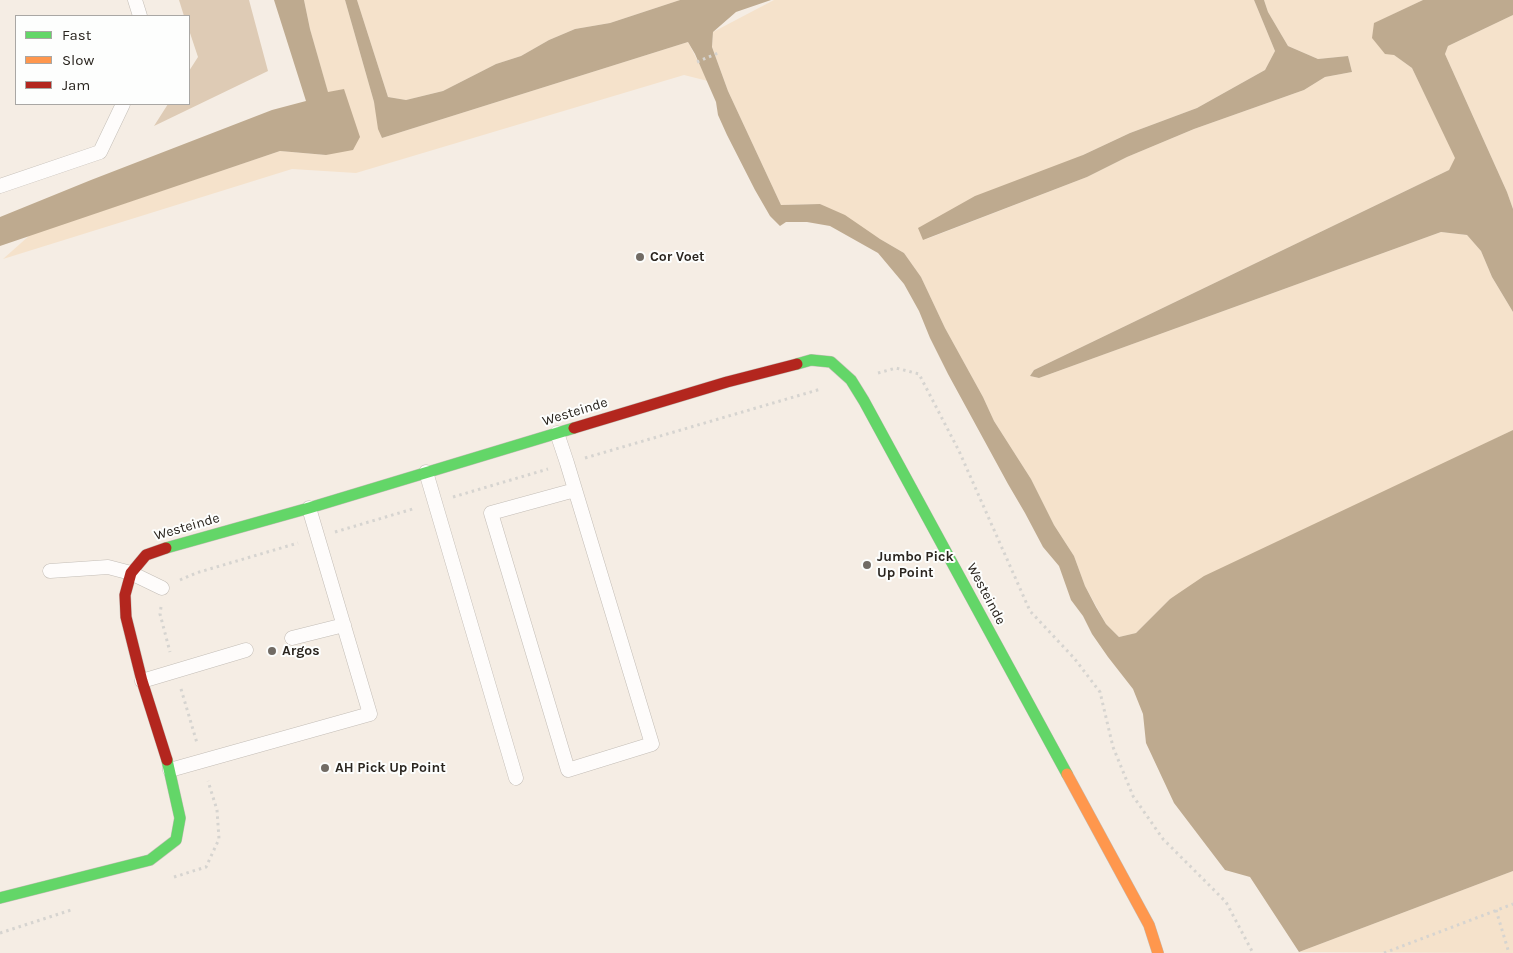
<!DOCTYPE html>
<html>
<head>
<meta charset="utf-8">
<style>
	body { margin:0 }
	#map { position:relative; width:1513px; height:953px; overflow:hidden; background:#f5ede4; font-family:Karla,sans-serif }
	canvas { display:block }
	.legend { position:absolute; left:15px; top:15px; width:175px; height:90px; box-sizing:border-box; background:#fdfefd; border:1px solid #a9a7a4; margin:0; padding:6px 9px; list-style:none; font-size:15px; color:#2a251f }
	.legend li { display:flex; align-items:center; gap:10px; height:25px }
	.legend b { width:25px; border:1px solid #a9a7a4 }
</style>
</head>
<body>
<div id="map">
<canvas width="1513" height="953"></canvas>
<ul class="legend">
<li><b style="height:6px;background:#63d668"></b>Fast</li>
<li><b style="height:6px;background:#ff974d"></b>Slow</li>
<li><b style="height:6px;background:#b3261e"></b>Jam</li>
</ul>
</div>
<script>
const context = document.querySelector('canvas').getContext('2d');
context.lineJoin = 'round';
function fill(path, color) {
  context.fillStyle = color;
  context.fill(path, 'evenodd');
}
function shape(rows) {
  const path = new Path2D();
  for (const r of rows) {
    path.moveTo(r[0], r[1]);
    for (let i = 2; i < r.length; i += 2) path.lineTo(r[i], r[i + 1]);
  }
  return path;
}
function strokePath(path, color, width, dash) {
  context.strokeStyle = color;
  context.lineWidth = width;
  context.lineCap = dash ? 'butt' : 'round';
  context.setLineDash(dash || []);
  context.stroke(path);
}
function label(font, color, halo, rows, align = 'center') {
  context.font = font + ' Karla,sans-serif';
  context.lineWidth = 4;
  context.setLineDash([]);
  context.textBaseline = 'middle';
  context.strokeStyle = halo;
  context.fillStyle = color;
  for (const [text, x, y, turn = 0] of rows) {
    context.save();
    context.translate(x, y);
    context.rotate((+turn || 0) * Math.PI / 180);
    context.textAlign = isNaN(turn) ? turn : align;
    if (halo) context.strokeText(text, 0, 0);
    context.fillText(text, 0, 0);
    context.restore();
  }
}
const green = shape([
	[304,0,345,0,374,102,382,138,688,42,708,81,684,75,356,173,292,169,3,259,30,235,280,151,326,155,344,89,328,93,310,29],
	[357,0,680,0,610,23,575,29,549,40,521,56,496,64,443,91,406,100,388,97],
	[774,0,1254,0,1275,51,1265,70,1197,108,1130,133,1083,155,924,240,1087,177,1127,157,1194,129,1304,90,1325,77,1352,72,1348,56,1318,59,1288,46,1268,12,1264,0,1423,0,1375,23,1394,55,1412,68,1456,158,1449,170,1034,370,1030,376,1039,378,1441,232,1467,235,1481,251,1492,277,1513,312,1513,430,1170,599,1136,633,1119,637,1106,624,1085,586,1074,556,1054,525,1031,479,994,421,983,397,945,328,921,277,904,253,820,204,781,205,728,91,712,47,713,32],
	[1513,15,1513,209,1507,192,1445,54,1448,46],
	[1513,871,1513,953,1299,952]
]);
const forest = shape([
	[179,0,249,0,268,71,154,126,168,104,189,104,189,71,198,57,189,30,189,16,184,16]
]);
const water = shape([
	[274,0,304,0,310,29,328,92,344,89,360,137,353,150,326,155,280,151,0,246,0,217,91,180,272,110,306,101],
	[345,0,357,0,388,97,406,100,443,91,496,64,521,56,549,40,575,29,610,23,680,0,771,0,736,12,713,32,712,47,728,91,781,205,820,204,845,215,880,239,904,253,921,277,945,328,983,397,994,421,1031,479,1054,525,1074,556,1085,586,1096,607,1106,624,1119,637,1136,633,1170,599,1204,576,1513,430,1513,871,1299,952,1250,877,1225,870,1174,803,1146,743,1143,714,1133,689,1108,657,1092,634,1083,616,1071,600,1059,566,1043,547,1025,513,1008,484,948,374,930,338,919,311,904,284,878,253,830,226,807,222,786,222,780,226,770,216,755,190,727,135,718,115,716,102,695,54,688,42,382,138,378,129,374,102],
	[1254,0,1264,0,1268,12,1288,46,1318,59,1348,56,1352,72,1325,77,1304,90,1194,129,1127,157,1087,177,923,240,918,228,975,196,1083,155,1130,133,1197,108,1265,70,1275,51],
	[1423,0,1513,0,1513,15,1448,46,1445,54,1507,192,1513,209,1513,312,1492,277,1481,251,1467,235,1441,232,1039,378,1030,376,1034,370,1449,170,1455,158,1412,68,1394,55,1385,54,1372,38,1374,23]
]);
const path = shape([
	[697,62,718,53],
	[878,373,896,368,919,374,959,451,1030,611,1074,658,1100,692,1113,747,1133,796,1163,839,1226,902,1253,953],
	[585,458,821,389],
	[453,497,548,469],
	[335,532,416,508],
	[180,580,196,573,298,543],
	[161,607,160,614,170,652],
	[181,689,197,743],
	[174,877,206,867,219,839,217,810,208,781],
	[1496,910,1509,953],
	[0,933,71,910],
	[1384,953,1513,904]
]);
const lane = shape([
	[135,0,140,16],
	[0,186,100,152,123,104],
	[557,433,567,463,652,744,568,770,491,513,575,490],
	[426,472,516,778],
	[50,571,108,567,131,573,162,588],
	[292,638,344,625],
	[142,681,246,650],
	[170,770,370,714,309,508]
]);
const fast = shape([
	[797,364,811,360,831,362,851,380,864,401,1067,774],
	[166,548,309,508,574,428],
	[0,898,150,860,176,840,180,818,167,760]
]);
const slow = shape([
	[1067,774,1149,925,1158,953]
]);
const jam = shape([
	[574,428,727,382,797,364],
	[166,548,146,555,131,573,125,595,126,617,142,681,167,760]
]);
const markers = [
	[640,257,5,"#716b64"],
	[867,565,5,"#716b64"],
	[272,651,5,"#716b64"],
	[325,768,5,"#716b64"]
];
const poiNames = [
	["Cor Voet",650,257],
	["Jumbo Pick",877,557],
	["Up Point",877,573],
	["Argos",282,651],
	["AH Pick Up Point",335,768]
];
const streetNames = [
	["Westeinde",575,412,-17],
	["Westeinde",187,527,-16],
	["Westeinde",986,594,62]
];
fill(green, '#f5e2cb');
fill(forest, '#decbb5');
fill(water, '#beaa8f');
strokePath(lane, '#c3bdb6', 15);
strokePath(fast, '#c3bdb6', 12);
strokePath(slow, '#c3bdb6', 12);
strokePath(jam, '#c3bdb6', 12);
strokePath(path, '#d6d4d0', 3, [2.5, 4]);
strokePath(lane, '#fefcfb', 14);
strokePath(fast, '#63d668', 11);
strokePath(slow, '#ff974d', 11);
strokePath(jam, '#b3261e', 11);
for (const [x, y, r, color] of markers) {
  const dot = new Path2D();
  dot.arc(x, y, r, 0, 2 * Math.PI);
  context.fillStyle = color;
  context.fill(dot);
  strokePath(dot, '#fdfefd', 2);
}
label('bold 14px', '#2a251f', '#fdfefd', poiNames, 'left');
label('14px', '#2a251f', '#fdfefd', streetNames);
</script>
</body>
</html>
